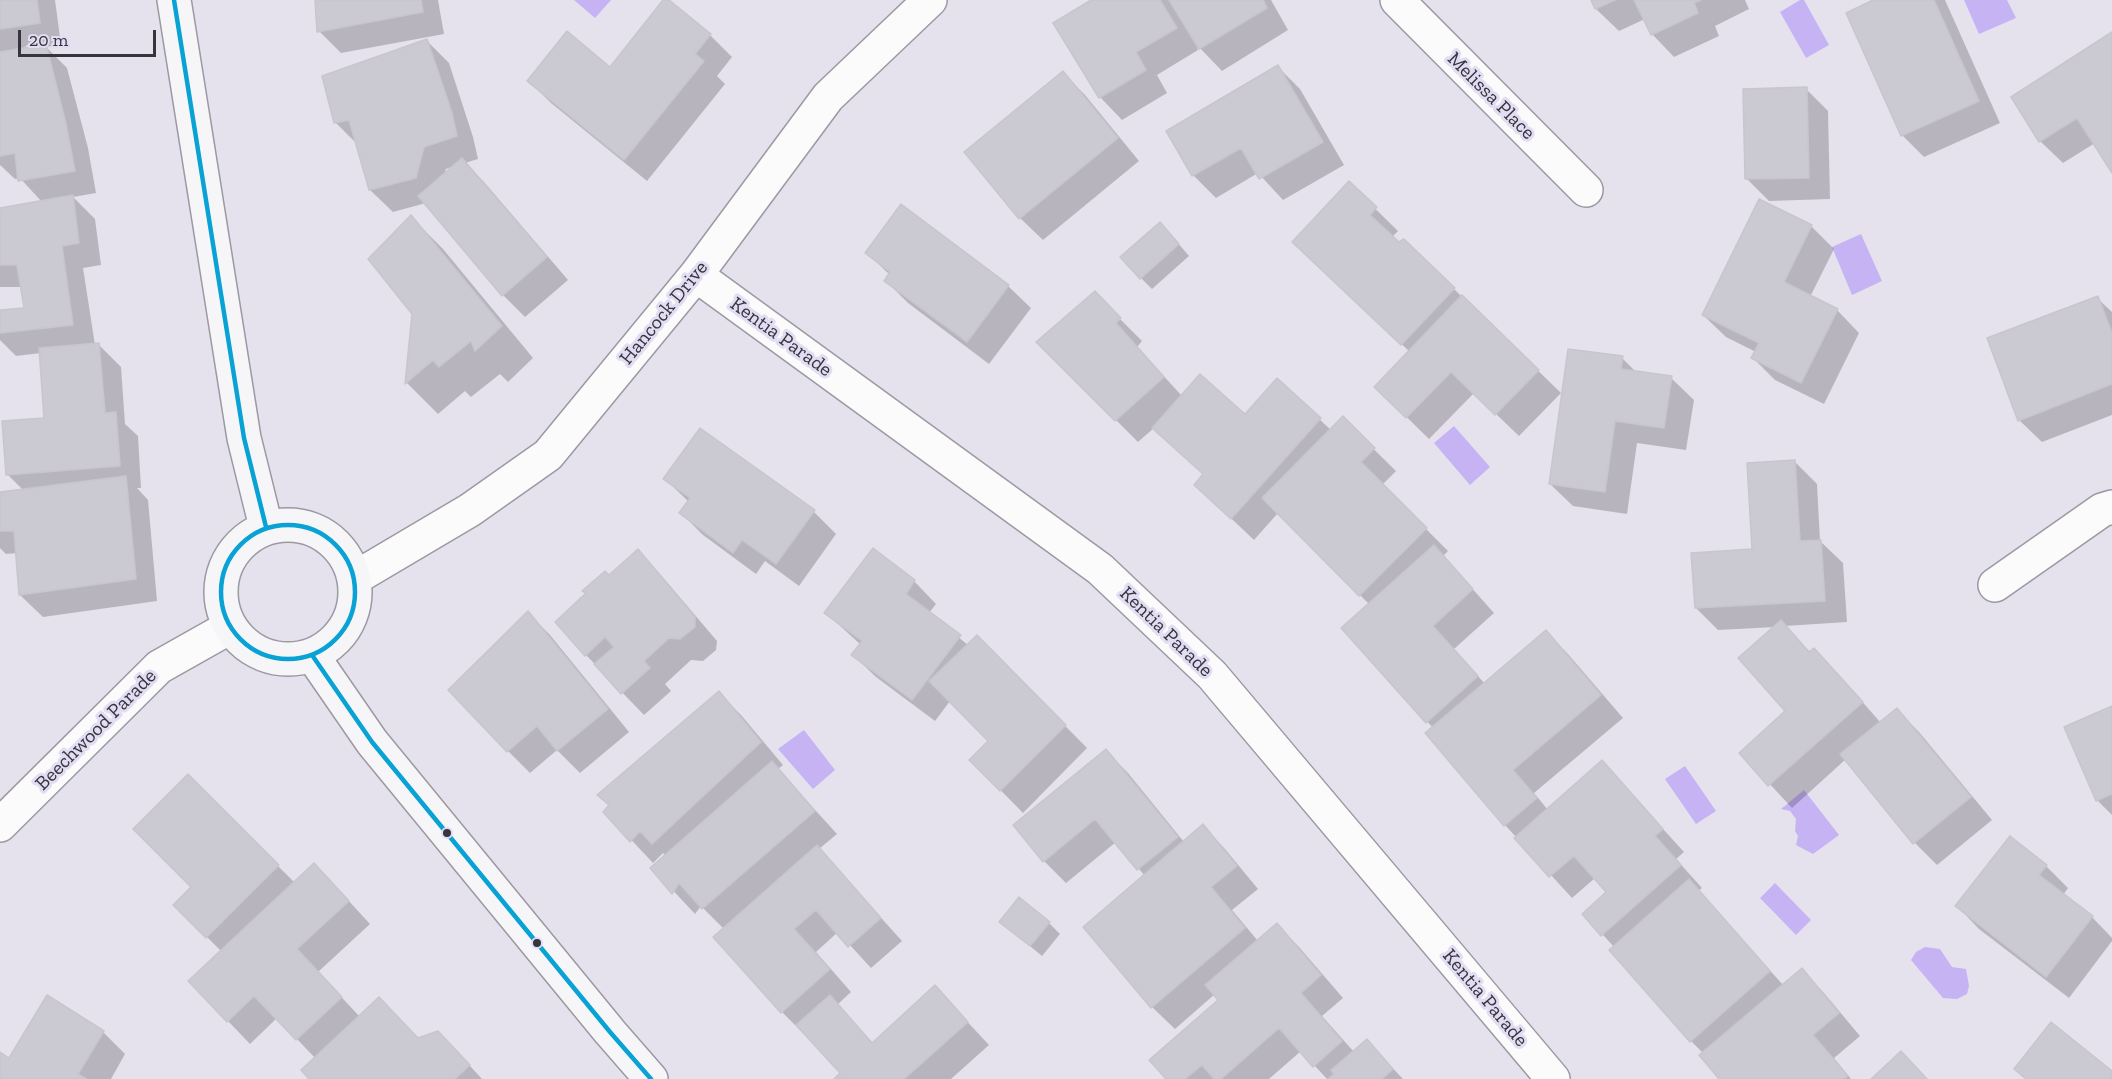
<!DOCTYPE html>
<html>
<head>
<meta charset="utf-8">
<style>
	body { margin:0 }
	#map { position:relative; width:2112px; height:1079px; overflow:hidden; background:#e5e2ee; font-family:"Zilla Slab",serif }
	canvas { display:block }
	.scale { position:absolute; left:18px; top:30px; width:138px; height:27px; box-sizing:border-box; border:3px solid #36343c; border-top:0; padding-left:8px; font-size:18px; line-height:21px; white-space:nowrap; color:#36343c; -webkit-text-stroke:4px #e2ddf3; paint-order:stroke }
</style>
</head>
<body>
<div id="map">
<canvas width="2112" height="1079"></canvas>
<div class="scale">20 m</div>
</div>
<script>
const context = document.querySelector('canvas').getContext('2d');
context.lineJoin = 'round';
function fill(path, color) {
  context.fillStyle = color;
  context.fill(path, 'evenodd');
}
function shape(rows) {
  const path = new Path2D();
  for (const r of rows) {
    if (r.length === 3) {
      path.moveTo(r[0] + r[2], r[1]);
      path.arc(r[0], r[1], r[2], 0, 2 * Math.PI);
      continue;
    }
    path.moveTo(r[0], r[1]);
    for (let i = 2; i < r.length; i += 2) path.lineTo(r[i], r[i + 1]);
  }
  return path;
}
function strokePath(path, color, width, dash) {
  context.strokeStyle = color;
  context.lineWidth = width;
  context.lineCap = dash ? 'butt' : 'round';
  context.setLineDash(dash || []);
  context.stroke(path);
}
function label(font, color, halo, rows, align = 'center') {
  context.font = font + ' "Zilla Slab",serif';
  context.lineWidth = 6;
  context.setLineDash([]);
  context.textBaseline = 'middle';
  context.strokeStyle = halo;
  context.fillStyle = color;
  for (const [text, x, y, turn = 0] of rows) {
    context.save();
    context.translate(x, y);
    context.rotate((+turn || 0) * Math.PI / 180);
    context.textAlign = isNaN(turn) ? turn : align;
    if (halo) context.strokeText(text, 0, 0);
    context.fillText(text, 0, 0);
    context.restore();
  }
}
const water = shape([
	[574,0,611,0,595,18],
	[1800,0,1804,0,1829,45,1806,58,1780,12],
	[1964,0,2007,0,2016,18,1979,34],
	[1861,234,1882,281,1852,295,1832,247],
	[1454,426,1490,467,1470,485,1434,443],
	[804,730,835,770,813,789,778,749],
	[1685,766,1716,811,1696,824,1665,779],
	[1804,790,1839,835,1813,854,1796,845,1798,836,1795,831,1796,819,1790,811,1781,809],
	[1775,883,1811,920,1796,935,1760,898],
	[1925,947,1940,949,1952,967,1966,969,1969,986,1967,994,1957,999,1943,998,1911,960,1916,952]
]);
const shadow = shape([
	[0,0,55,0,61,45,46,47,67,68,88,148,96,193,73,197,95,219,101,265,83,268,95,345,99,345,121,367,125,424,138,436,141,488,137,488,148,500,157,601,43,617,20,595,17,553,6,554,0,548,0,493,23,490,7,474,46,420,41,353,16,356,0,340,0,312,26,310,22,287,0,287,0,210,42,202,20,178,15,179,0,165],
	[316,0,438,0,444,34,341,53,319,31],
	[665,0,710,35,732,57,717,76,725,84,647,181,551,103,529,81,611,69],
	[1094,0,1271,0,1288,30,1222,71,1196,44,1198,50,1157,75,1167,93,1122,120,1100,97],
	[1592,0,1745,0,1749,9,1715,26,1719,36,1674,57,1652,34,1645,19,1619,31,1596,9],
	[1877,0,1945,0,2000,123,1924,157,1902,135],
	[2112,34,2112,170,2095,143,2063,163,2040,141],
	[427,41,449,63,473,137,478,159,465,163,484,182,568,280,525,317,503,295,426,203,393,212,370,190,357,144,335,122],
	[454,166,444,175,446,169],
	[1278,67,1300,89,1344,165,1283,200,1258,173,1216,198,1194,176,1168,131],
	[1063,73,1085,95,1139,161,1043,240,1020,218,966,152],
	[1806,89,1828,111,1830,199,1769,201,1747,179],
	[1349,183,1398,231,1392,237,1454,289,1561,393,1519,436,1474,393,1429,439,1376,387,1410,352,1316,264],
	[1759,201,1812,227,1834,249,1810,297,1837,310,1859,333,1824,404,1775,380,1753,358,1756,352,1726,337,1703,315],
	[902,206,1008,286,1031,308,989,364,908,303,886,281,890,275,867,253],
	[411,217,443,249,533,358,508,382,500,374,471,397,465,391,438,414,407,383,413,313],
	[1171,235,1189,256,1152,289,1141,278],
	[1095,294,1142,341,1137,347,1182,396,1245,416,1277,380,1331,430,1343,419,1396,471,1382,485,1448,551,1443,556,1494,613,1454,649,1485,684,1546,632,1568,654,1623,718,1534,793,1548,810,1602,762,1684,852,1676,859,1702,888,1698,891,1784,986,1802,970,1824,993,1860,1036,1834,1058,1851,1079,1721,1079,1703,1053,1691,1041,1614,947,1584,914,1608,892,1595,878,1572,898,1505,825,1427,733,1433,728,1343,628,1370,605,1278,513,1254,540,1196,485,1204,475,1154,428,1138,442,1038,342],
	[2097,298,2112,312,2112,415,2042,442,2019,420],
	[1622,358,1637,373,1671,378,1694,400,1686,450,1637,443,1627,514,1573,506,1550,484],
	[701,430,814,512,836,534,799,586,765,561,756,574,703,535,681,513,689,502,665,479],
	[1795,462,1817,484,1820,541,1843,563,1847,622,1785,626,1811,653,1814,650,1836,672,1881,723,1897,710,1919,732,1992,820,1937,865,1915,843,1846,759,1792,808,1741,753,1787,712,1776,627,1718,630,1696,608,1754,550],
	[638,552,660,574,717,641,716,650,703,661,691,660,665,684,671,691,644,715,586,655,587,594,584,591,609,577],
	[914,581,936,604,929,613,968,645,977,637,1087,748,1023,813,971,760,990,741,950,701,935,721,876,677,853,655,861,645,826,613],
	[528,613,550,635,629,732,580,773,557,750,530,773,508,751],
	[719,693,741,715,783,765,778,769,837,834,819,849,902,941,871,968,838,932,816,952,851,992,837,1005,873,1043,935,987,989,1045,951,1079,836,1079,842,1073,805,1033,804,1034,782,1012,724,929,701,906,695,914,652,868,666,856,663,853,653,863,605,812,610,806,599,795],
	[2112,708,2112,815,2097,800],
	[1106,751,1128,773,1184,842,1203,826,1225,849,1258,889,1232,910,1258,941,1277,925,1299,947,1343,998,1322,1016,1354,1052,1367,1041,1403,1079,1327,1079,1301,1051,1269,1079,1168,1079,1220,1000,1215,994,1175,1029,1152,1007,1145,876,1116,842,1066,883,1044,861],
	[188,776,295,883,336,887,370,924,318,972,360,1017,460,1055,482,1079,311,1079,316,1059,277,1018,250,1044,228,1021,191,981,222,952,175,905,193,887],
	[2046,866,2068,888,2063,895,2092,917,2112,938,2112,941,2069,998,1979,929,1957,906],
	[1001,922,1049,923,1060,934,1042,956],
	[103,1032,125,1054,111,1079,0,1079,0,1054,9,1060]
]);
const building = shape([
	[0,0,37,0,40,23,0,29,0,0],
	[315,0,421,0,423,12,317,32,315,0],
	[663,0,669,0,711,34,695,54,704,61,624,160,527,81,567,31,610,67,663,0],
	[1091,0,1160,0,1177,28,1136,52,1146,70,1099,98,1053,23,1091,0],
	[1169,0,1263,0,1267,8,1199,49,1169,0],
	[1591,0,1615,0,1595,9,1591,0],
	[1634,0,1701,0,1694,3,1698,13,1651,35,1634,0],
	[1873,0,1934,0,1979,101,1901,136,1846,13,1873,0],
	[2112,32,2112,173,2077,118,2039,142,2011,97,2112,32],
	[427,39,452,113,457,136,424,147,416,178,369,190,349,120,334,123,322,76,427,39],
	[46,44,66,124,75,171,18,181,15,153,0,156,0,52,46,44],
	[1278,65,1323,142,1259,179,1241,148,1192,176,1166,131,1278,65],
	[1063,71,1118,138,1019,219,964,152,1063,71],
	[1807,87,1809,178,1745,179,1743,89,1807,87],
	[462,158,547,257,502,296,418,196,462,158],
	[1349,181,1377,207,1370,215,1399,242,1404,239,1455,288,1401,345,1292,242,1349,181],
	[73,195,79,243,62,246,73,325,0,333,0,310,24,308,17,265,0,265,0,208,73,195],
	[1759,199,1812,225,1784,282,1838,309,1801,383,1751,358,1759,343,1702,315,1759,199],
	[901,204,1009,285,967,342,884,281,890,272,865,253,901,204],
	[411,215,502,326,475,351,471,341,439,367,433,360,405,384,412,314,368,259,411,215],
	[1160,222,1179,244,1140,279,1120,257,1160,222],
	[1095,291,1121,318,1116,323,1164,377,1115,421,1036,342,1095,291],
	[1462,295,1539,370,1495,415,1451,372,1406,418,1374,387,1462,295],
	[2098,296,2112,333,2112,384,2018,421,1987,338,2098,296],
	[99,343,105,413,116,412,120,466,6,475,2,421,44,418,39,348,99,343],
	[1568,349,1623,356,1621,369,1672,376,1664,428,1615,421,1605,492,1549,484,1568,349],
	[1200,374,1245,414,1277,378,1321,418,1231,519,1194,485,1203,474,1152,428,1200,374],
	[1343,416,1375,448,1361,462,1427,528,1359,596,1262,498,1343,416],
	[700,428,815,510,776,564,742,540,733,553,679,513,690,498,663,479,700,428],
	[1795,460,1800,541,1821,540,1825,601,1695,608,1691,553,1752,549,1747,463,1795,460],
	[126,476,136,579,19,595,14,531,0,531,0,492,126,476],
	[1434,545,1473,589,1433,626,1478,676,1426,723,1341,628,1434,545],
	[873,548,915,580,906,594,961,635,912,700,851,655,862,641,824,613,873,548],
	[638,549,695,617,695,627,680,639,669,638,644,661,650,668,621,694,594,664,614,647,605,637,585,656,555,622,586,593,582,591,605,571,609,575,638,549],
	[528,611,608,709,557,751,537,726,507,752,448,690,528,611],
	[1781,620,1809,652,1814,648,1863,702,1768,786,1739,753,1785,711,1738,658,1781,620],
	[1546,630,1601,695,1513,770,1537,798,1504,826,1425,733,1546,630],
	[977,635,1066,725,1000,791,969,760,988,741,929,681,977,635],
	[719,691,761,742,652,844,640,831,630,842,603,812,609,805,597,795,719,691],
	[2112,706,2112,794,2096,801,2064,727,2112,706],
	[1897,708,1971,797,1913,844,1840,754,1897,708],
	[1106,749,1178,837,1137,870,1095,819,1043,862,1013,825,1106,749],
	[1602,760,1663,829,1655,836,1681,865,1601,936,1582,914,1606,892,1574,856,1549,877,1514,838,1602,760],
	[772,761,815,811,702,909,679,883,672,894,650,868,772,761],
	[188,774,279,865,206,938,173,905,191,887,133,829,188,774],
	[1203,824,1237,866,1211,887,1245,928,1151,1008,1083,927,1203,824],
	[2010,836,2047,865,2039,875,2093,916,2046,977,1955,906,2010,836],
	[817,845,881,918,848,947,816,910,794,929,830,969,781,1013,713,937,817,845],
	[314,863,349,901,297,949,342,997,296,1040,254,996,227,1022,188,981,314,863],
	[1689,879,1770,971,1690,1042,1609,950,1689,879],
	[1019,897,1050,922,1030,946,999,922,1019,897],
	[1277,923,1321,975,1301,993,1342,1041,1313,1067,1279,1028,1221,1079,1214,1079,1202,1065,1185,1079,1166,1079,1149,1060,1218,1000,1205,985,1277,923],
	[1802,968,1839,1013,1813,1035,1848,1076,1844,1079,1719,1079,1699,1055,1802,968],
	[935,985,968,1022,904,1079,834,1079,840,1073,796,1025,830,995,872,1043,935,985],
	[47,995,104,1031,78,1074,86,1079,0,1079,0,1052,9,1058,47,995],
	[379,997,418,1038,438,1031,470,1065,455,1079,309,1079,301,1070,379,997],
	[2051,1022,2112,1071,2112,1079,2026,1079,2014,1069,2051,1022],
	[1367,1039,1393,1069,1382,1079,1328,1079,1334,1074,1331,1070,1367,1039],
	[1901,1051,1927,1079,1871,1079,1901,1051]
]);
const minor = shape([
	[1397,0,1586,190],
	[696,275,1100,569,1212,675,1553,1079],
	[355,578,470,510,548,455,696,275,828,97,930,0],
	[1995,585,2102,510,2112,507],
	[0,825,159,667,230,627]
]);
const secondary = shape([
	[174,0,244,438,266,527],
	[288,592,67],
	[312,655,372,742,610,1032,651,1079]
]);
const bus1 = shape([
	[174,0,244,438,266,527],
	[288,592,67],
	[312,655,372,742,610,1032,651,1079]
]);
const markers = [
	[447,833,5,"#36343c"],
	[537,943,5,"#36343c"]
];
const streetNames = [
	["Melissa Place",1491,96,45],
	["Hancock Drive",664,313,-51],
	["Kentia Parade",781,337,36],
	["Kentia Parade",1166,632,44],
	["Beechwood Parade",96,730,-45],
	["Kentia Parade",1485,998,50]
];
fill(water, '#c5b3f4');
fill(shadow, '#0003');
fill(building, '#cbc9d2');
strokePath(building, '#c7c5ce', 1.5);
strokePath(minor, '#9b99a2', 36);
strokePath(secondary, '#9b99a2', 36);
strokePath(minor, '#fbfbfc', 33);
strokePath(secondary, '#f6f6f9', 33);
strokePath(bus1, '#08a2d4', 4.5);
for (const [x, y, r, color] of markers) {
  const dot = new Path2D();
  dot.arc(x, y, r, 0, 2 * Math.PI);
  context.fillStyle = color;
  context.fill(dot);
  strokePath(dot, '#e2ddf3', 2);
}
label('20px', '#36343c', '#e2ddf3', streetNames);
</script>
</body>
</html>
